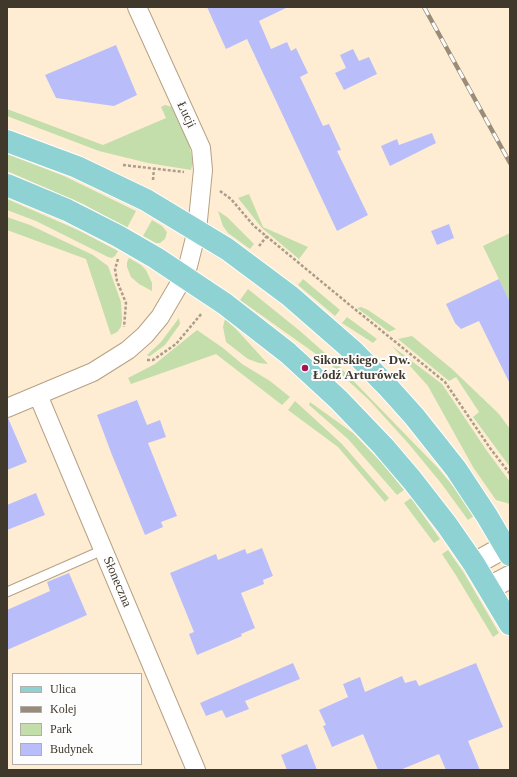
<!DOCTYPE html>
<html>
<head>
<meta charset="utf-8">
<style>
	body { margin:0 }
	#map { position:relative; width:517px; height:777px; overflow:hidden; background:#feedd3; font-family:Georgia,serif }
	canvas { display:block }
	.frame { position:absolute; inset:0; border:8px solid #41382c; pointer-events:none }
	.legend { position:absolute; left:12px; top:673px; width:130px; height:92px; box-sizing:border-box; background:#fdfdfd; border:1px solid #b2aea9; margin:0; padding:5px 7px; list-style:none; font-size:12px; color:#41382c }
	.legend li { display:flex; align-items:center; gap:8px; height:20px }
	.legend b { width:20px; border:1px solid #b2aea9 }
</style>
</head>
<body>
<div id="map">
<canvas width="517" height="777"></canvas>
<div class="frame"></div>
<ul class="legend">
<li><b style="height:5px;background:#8fd2d4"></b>Ulica</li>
<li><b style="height:5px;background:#998d7a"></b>Kolej</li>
<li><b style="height:11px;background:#c3deaa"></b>Park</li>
<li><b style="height:11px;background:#b9befa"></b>Budynek</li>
</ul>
</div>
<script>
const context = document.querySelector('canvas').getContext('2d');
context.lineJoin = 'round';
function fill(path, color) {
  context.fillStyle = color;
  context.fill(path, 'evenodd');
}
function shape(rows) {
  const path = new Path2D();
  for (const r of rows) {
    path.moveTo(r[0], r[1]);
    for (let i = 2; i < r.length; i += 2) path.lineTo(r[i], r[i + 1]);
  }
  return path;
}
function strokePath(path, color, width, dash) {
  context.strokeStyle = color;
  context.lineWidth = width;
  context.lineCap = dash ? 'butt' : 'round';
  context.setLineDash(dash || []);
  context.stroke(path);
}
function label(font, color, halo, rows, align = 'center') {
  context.font = font + ' Georgia,serif';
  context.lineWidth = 4;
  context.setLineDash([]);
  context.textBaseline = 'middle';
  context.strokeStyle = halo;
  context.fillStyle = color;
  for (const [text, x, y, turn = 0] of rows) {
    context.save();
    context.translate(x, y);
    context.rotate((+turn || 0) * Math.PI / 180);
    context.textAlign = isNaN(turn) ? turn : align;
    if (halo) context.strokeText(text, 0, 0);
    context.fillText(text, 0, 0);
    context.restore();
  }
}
const green = shape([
	[165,105,172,107,189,144,193,162,191,170,148,163,99,151,7,116,7,109,103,145,166,118,161,107],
	[7,154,64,176,136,211,127,228,83,204,7,171],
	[249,194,263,227,308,247,299,259,262,228,238,198],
	[7,199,78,230,118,251,115,256,112,258,108,257,36,221,7,210],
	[218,211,227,217,254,244,250,249,228,233,223,226],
	[7,217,30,225,93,255,108,266,121,302,122,320,121,327,117,332,111,335,86,259,7,230],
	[152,220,162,226,167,232,165,239,160,243,156,243,143,236],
	[510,233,510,302,483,246],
	[129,258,141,265,146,270,152,283,152,291,139,284,131,277,127,267,127,262],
	[303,279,340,310,335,316,298,285],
	[248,289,300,331,334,361,438,468,457,491,474,516,468,520,441,483,408,443,369,400,330,364,240,300],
	[361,307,368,310,396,329,389,332,357,308],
	[347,317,377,339,373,343,342,323],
	[179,318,180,324,165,345,150,356,148,356,147,355,161,342],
	[225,319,236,329,268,364,259,363,248,359,226,342,223,327],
	[197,330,223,348,242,364,270,381,290,397,282,405,216,354,131,384,128,378,155,364],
	[412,336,452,369,499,414,510,429,510,467,473,417,479,412,456,377,449,381,398,339],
	[392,346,442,384,487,451,510,482,510,504,496,500,473,467,428,386],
	[295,401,342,444,389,498,385,502,338,447,288,410],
	[310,402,353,433,381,462,404,490,397,495,348,439,309,405],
	[411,498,440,539,434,543,404,503],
	[448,550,464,573,499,633,493,637,457,577,442,554]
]);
const building = shape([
	[207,7,288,7,259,21,271,49,287,42,291,51,296,48,308,73,300,77,323,126,329,124,341,150,337,151,368,215,337,231,247,39,226,49],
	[116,45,137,95,114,106,56,98,45,75],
	[353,49,359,61,369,57,377,74,344,90,335,73,346,68,340,55],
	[432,133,436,143,390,166,381,146,397,139,399,145],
	[449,224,454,238,437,245,431,231],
	[499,279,510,302,510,384,479,321,461,329,455,323,446,304],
	[137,400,147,425,160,420,166,437,148,443,177,516,161,522,163,527,145,535,112,455,97,415],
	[7,418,8,418,27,462,7,470],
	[36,493,45,515,7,530,7,505],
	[262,548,273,576,263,580,264,584,241,593,255,628,241,634,242,636,197,655,189,634,194,632,170,573,216,554,218,560,245,549,247,554],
	[69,573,87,615,7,650,7,610,50,591,47,582],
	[293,663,300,679,245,701,249,709,226,718,222,710,206,716,200,703],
	[476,663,503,727,468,741,480,770,446,770,439,754,400,770,378,770,363,734,332,747,323,726,326,725,319,710,348,697,343,684,360,677,365,692,402,676,405,683,416,680,419,686],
	[307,744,317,770,287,770,281,755]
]);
const path = shape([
	[123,165,184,172],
	[153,180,154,168],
	[220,191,231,199,254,226,351,306,445,382,490,448,510,474],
	[259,246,267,236],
	[118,259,115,269,117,281,126,303,124,327],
	[147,360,153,360,176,344,202,313]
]);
const lane = shape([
	[7,592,103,550]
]);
const street = shape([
	[38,395,196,770],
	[7,408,93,372,128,350,145,335,160,317,184,276,188,266,197,230,203,170,201,148,137,7]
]);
const secondary = shape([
	[474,564,510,544],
	[489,588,510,577]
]);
const primary = shape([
	[7,141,77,167,146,200,227,249,290,296,353,351,387,386,414,416,456,469,487,516,510,555],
	[7,185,67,210,118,236,156,258,225,304,288,353,339,400,383,446,412,480,447,525,474,564,510,624]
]);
const rail = shape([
	[424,7,510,163]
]);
const markers = [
	[305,368,4,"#a51353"]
];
const streetNames = [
	["Łucji",186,115,65],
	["Słoneczna",117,582,67]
];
const poiNames = [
	["Sikorskiego - Dw.",313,361],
	["Łódź Arturówek",313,376]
];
fill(green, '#c3deaa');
fill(building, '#b9befa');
strokePath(lane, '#b6a183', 11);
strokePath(street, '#b6a183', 20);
strokePath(secondary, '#b6a183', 24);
strokePath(primary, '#fff', 24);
strokePath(path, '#aa9d89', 2.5, [3, 2]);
strokePath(lane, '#fff', 9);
strokePath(street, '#fff', 18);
strokePath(secondary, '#fff', 22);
strokePath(primary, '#8fd2d4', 22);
strokePath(rail, '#998d7a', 4.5);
strokePath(rail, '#fdfdfd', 3, [9]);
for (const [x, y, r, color] of markers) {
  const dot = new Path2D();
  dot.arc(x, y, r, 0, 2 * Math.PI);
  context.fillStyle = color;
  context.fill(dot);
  strokePath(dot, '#fdfdfd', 1.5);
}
label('13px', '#41382c', '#fdfdfd', streetNames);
label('bold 13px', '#41382c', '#fdfdfd', poiNames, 'left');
</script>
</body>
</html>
